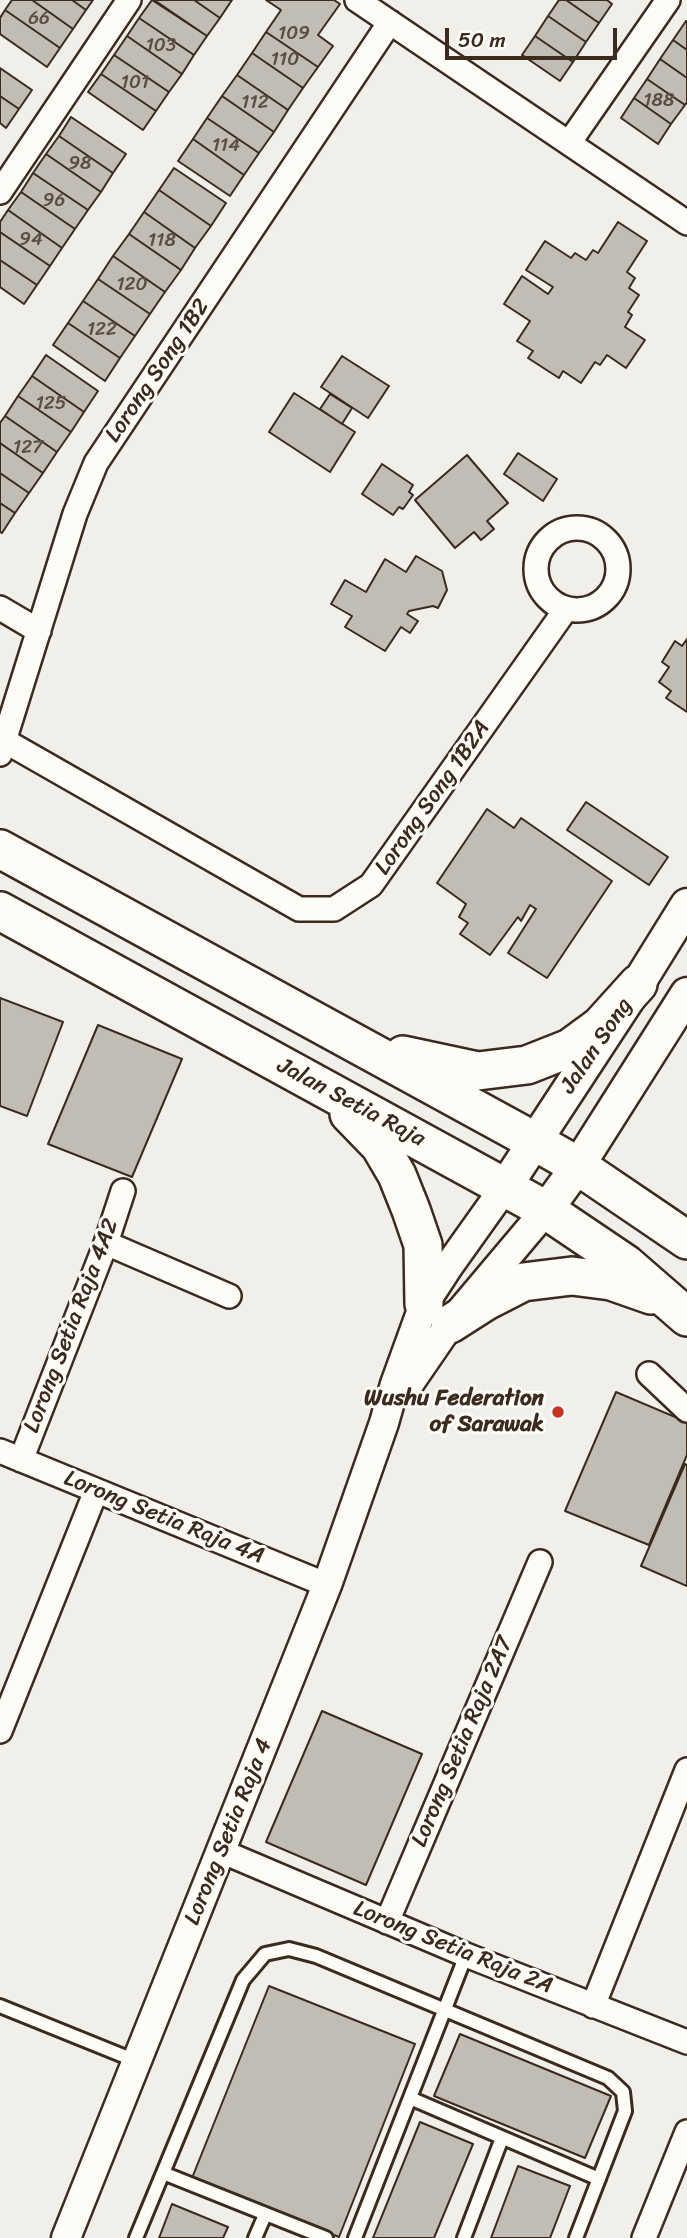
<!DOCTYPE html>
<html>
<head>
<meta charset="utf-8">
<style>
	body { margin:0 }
	#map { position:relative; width:687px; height:2238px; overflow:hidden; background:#f1efea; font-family:Sriracha,sans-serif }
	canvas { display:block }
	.scale { position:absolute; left:445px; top:28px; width:172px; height:32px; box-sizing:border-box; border:4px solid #3b2a1e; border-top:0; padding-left:9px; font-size:21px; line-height:24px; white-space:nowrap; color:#3b2a1e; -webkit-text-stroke:5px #fdfcf7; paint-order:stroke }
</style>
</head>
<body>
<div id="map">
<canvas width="687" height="2238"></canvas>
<div class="scale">50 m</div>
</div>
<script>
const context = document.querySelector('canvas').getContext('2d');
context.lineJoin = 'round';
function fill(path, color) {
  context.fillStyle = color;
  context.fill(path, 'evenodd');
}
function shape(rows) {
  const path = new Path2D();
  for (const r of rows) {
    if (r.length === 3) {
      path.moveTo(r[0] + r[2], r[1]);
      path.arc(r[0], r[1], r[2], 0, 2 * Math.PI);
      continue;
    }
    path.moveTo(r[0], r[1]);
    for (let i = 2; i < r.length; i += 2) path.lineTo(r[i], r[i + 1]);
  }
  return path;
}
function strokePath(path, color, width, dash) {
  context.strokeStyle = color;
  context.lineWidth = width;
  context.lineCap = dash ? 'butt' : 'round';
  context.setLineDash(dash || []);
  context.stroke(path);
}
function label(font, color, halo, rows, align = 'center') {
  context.font = font + ' Sriracha,sans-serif';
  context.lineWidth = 6;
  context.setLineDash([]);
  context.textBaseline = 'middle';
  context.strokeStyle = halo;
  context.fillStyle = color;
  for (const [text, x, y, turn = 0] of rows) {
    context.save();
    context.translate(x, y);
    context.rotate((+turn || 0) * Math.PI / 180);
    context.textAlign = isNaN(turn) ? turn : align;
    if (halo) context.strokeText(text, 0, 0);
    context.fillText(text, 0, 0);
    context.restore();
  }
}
const building = shape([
	[12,0,32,0,73,29,60,48,5,10,12,0],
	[32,0,72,0,86,10,73,29,32,0],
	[72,0,93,0,86,10,72,0],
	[152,0,207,36,194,55,139,18,152,0],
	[154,0,194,0,220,18,207,36,154,0],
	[194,0,232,0,220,18,194,0],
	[266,0,334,0,340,4,318,35,333,46,318,67,266,32,281,10,266,0],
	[559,0,566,0,599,23,586,42,548,16,559,0],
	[566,0,607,0,612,4,599,23,566,0],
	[5,10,60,48,47,67,0,34,0,18,5,10],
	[548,16,586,42,573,62,535,36,548,16],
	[139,18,194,55,182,74,127,36,139,18],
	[686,21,687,21,687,50,673,40,686,21],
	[266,32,318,67,303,88,252,53,266,32],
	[127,36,182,74,169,92,114,55,127,36],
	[535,36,573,62,560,81,522,55,535,36],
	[673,40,687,50,687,78,660,59,673,40],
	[252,53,303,88,288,110,237,75,252,53],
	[114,55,169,92,156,111,101,74,114,55],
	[660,59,687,78,687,102,685,105,647,79,660,59],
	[0,68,32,90,19,109,0,96,0,68],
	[101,74,156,111,143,130,88,92,101,74],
	[237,75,288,110,274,132,222,96,237,75],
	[647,79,685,105,671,124,634,98,647,79],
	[0,96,19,109,6,128,0,123,0,96],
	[222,96,274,132,259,153,207,118,222,96],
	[634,98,671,124,658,144,621,118,634,98],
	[71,117,126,154,113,173,59,136,71,117],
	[207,118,259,153,244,175,193,139,207,118],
	[59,136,113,173,101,192,46,154,59,136],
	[193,139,244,175,230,196,178,161,193,139],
	[46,154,101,192,88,210,33,173,46,154],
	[174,168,226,203,211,226,159,190,174,168],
	[33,173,88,210,75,229,21,192,33,173],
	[159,190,211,226,195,248,144,212,159,190],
	[21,192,75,229,62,248,8,210,21,192],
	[8,210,62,248,50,266,0,232,0,222,8,210],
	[144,212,195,248,181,270,129,234,144,212],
	[618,222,647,241,627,272,635,278,629,288,639,295,628,312,632,315,625,327,645,340,626,368,607,355,600,365,595,362,581,383,563,371,559,378,528,358,533,351,517,341,530,321,504,304,522,276,548,294,553,287,526,270,545,241,571,258,575,253,586,260,593,250,598,253,618,222],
	[0,232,50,266,37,285,0,260,0,232],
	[129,234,181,270,165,292,113,256,129,234],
	[113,256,165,292,150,314,98,279,113,256],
	[0,260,37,285,24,304,0,287,0,260],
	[98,279,150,314,135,336,83,301,98,279],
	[83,301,135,336,120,358,68,323,83,301],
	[68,323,120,358,105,381,53,345,68,323],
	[46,355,98,391,84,412,32,376,46,355],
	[342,356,389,386,368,418,321,387,342,356],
	[32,376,84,412,71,432,18,396,32,376],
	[294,393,355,432,330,472,269,432,294,393],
	[330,394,352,408,342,424,320,409,330,394],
	[18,396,71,432,57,452,5,416,18,396],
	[5,416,57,452,43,473,0,443,0,423,5,416],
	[0,443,43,473,29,493,0,473,0,443],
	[518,453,557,479,543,501,504,474,518,453],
	[467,455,508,503,487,521,494,529,481,540,474,532,455,548,415,500,467,455],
	[382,464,413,485,409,492,413,495,403,509,399,507,393,515,362,494,382,464],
	[0,473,29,493,15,513,0,503,0,473],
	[0,503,15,513,2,533,0,532,0,503],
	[416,556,442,571,447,590,438,608,433,606,409,611,407,614,418,621,410,633,401,627,385,651,345,627,352,616,331,604,345,580,366,592,385,559,406,572,416,556],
	[687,639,687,712,666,698,671,691,659,682,669,667,662,662,675,641,682,646,687,639],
	[586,802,668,857,649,885,567,830,586,802],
	[487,809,514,828,521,818,612,881,547,978,508,953,536,909,530,905,521,921,518,917,490,955,460,934,468,923,459,917,466,904,437,883,487,809],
	[0,998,63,1022,27,1116,0,1106,0,998],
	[98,1025,182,1059,132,1177,48,1144,98,1025],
	[616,1392,687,1422,687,1455,649,1545,565,1511,616,1392],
	[685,1464,687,1465,687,1586,641,1566,685,1464],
	[322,1711,422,1754,366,1885,266,1842,322,1711],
	[269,1986,415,2044,339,2237,192,2178,269,1986],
	[460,2034,611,2096,585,2158,434,2096,460,2034],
	[420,2122,473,2144,434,2238,373,2238,420,2122],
	[518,2166,570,2186,550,2238,491,2238,518,2166],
	[172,2204,228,2227,223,2238,159,2238,172,2204]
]);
const service = shape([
	[0,2006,136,2061],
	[410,2098,599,2179],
	[163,2173,326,2238],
	[136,2238,243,1980,265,1954,289,1949,316,1956,608,2078,623,2092,625,2111,576,2238],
	[255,2238,265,2215],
	[355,2238,466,1955],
	[464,2238,502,2138]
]);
const minor = shape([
	[357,0,687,223],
	[569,143,668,0],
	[0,192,129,0],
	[577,569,41],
	[0,608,39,631],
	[5,741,299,909,334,909,371,885,566,609],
	[0,754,75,514,96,463,390,22],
	[106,1243,229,1296],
	[649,1374,687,1410],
	[0,1451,327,1585],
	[21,1460,106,1243,123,1191],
	[0,1731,96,1491],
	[221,1851,466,1955,687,2042],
	[387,1922,540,1562],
	[593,2006,687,1770],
	[644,2238,687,2132]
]);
const tertiary = shape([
	[404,1391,450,1324,546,1210],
	[66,2238,327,1585,384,1423,395,1384,424,1304,448,1267,505,1187]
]);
const secondary = shape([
	[505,1187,638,984,687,905],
	[546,1210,578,1166,687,994]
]);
const primary = shape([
	[0,849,534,1141,578,1166,687,1240],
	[0,911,546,1210,626,1264,687,1317],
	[403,1055,478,1071,527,1065,570,1048,600,1026,638,984],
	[349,1114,380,1146,397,1175,411,1210,423,1245,424,1304],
	[450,1324,486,1301,523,1282,572,1276,611,1281,651,1295]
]);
const markers = [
	[558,1412,7,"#c8321e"]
];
const numberNames = [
	["66",39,19],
	["109",294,34],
	["103",161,46],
	["110",285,60],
	["101",135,83],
	["188",659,101],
	["112",255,103],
	["114",226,146],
	["98",80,164],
	["96",54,201],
	["94",31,240],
	["118",162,241],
	["120",132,285],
	["122",102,330],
	["125",51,404],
	["127",28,448]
];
const streetNames = [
	["Lorong Song 1B2",158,371,-56],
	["Lorong Song 1B2A",433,798,-55],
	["Jalan Song",597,1046,-56],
	["Jalan Setia Raja",351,1103,28],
	["Lorong Setia Raja 4A2",72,1326,-69],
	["Lorong Setia Raja 4A",164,1518,22],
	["Lorong Setia Raja 2A7",463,1742,-67],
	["Lorong Setia Raja 4",229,1832,-68],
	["Lorong Setia Raja 2A",453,1948,22]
];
const poiNames = [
	["Wushu Federation",544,1399],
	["of Sarawak",544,1425]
];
fill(building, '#c1bcb4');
strokePath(building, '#3b2a1e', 2);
strokePath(service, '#3b2a1e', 18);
strokePath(minor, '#3b2a1e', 28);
strokePath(tertiary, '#3b2a1e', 33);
strokePath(secondary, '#3b2a1e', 37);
strokePath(primary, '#3b2a1e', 42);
strokePath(service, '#fdfcf7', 12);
strokePath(minor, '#fdfcf7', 23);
strokePath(tertiary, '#fdfcf7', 28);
strokePath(secondary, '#fdfcf7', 32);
strokePath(primary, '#fdfcf7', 37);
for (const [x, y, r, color] of markers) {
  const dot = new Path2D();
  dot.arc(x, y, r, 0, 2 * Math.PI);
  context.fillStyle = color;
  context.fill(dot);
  strokePath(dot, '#fdfcf7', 2.5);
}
label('19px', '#5c4e44', null, numberNames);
label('23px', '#3b2a1e', '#fdfcf7', streetNames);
label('bold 23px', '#3b2a1e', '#fdfcf7', poiNames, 'right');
</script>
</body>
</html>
